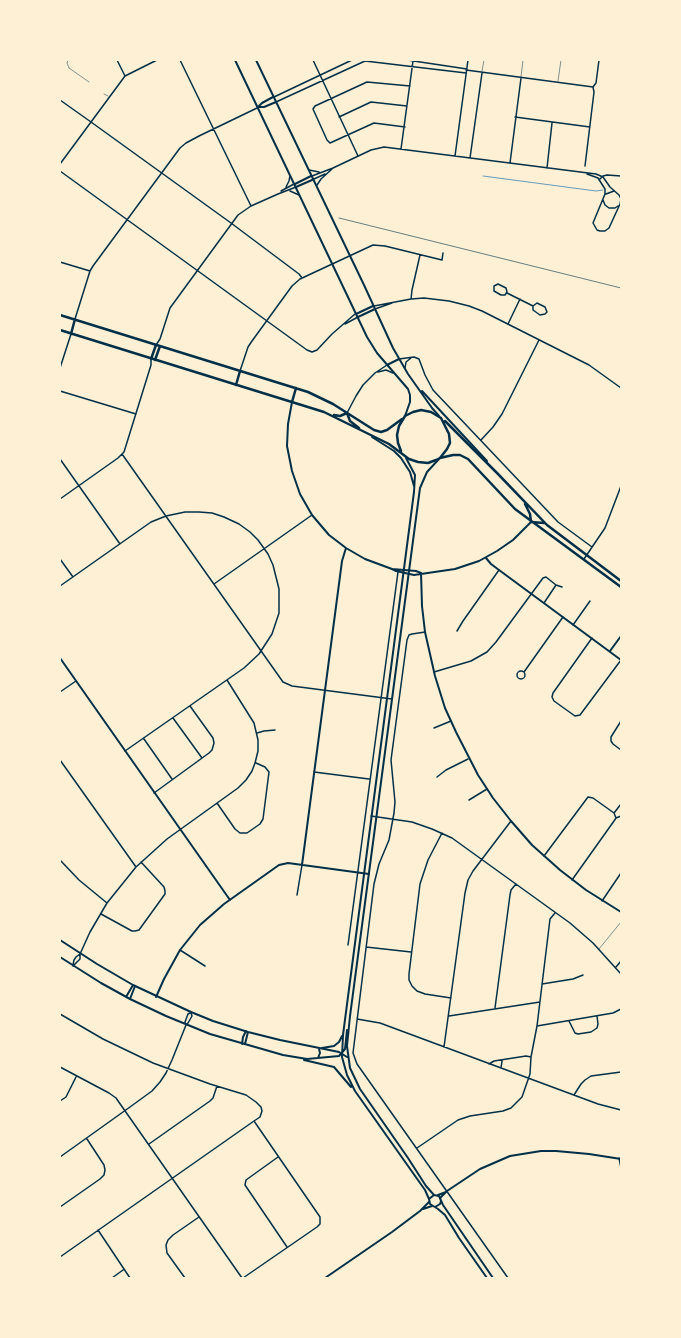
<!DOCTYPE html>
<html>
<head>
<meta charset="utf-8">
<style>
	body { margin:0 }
	#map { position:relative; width:681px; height:1338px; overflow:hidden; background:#fdf0d5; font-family:Lora,serif }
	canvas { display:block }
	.frame { position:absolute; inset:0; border:61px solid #fdf0d5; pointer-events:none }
</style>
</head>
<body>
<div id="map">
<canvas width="681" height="1338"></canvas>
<div class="frame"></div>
</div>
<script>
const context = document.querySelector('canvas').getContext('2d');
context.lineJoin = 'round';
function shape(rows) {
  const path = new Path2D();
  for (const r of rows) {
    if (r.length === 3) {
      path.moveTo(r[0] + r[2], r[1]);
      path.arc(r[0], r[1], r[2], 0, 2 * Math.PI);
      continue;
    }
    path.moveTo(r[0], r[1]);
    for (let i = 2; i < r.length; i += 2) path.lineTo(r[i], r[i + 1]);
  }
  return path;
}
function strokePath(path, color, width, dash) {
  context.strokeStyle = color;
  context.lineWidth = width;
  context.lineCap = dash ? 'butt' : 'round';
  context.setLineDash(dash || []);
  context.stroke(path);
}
const stream = shape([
	[483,176,596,191,603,190]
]);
const service = shape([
	[68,60,67,63,69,68,89,82],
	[482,71,484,60],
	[521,77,523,60],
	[558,81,561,60],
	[104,94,108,96],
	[599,949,621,922]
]);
const minor = shape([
	[117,60,125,76],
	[180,60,251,206],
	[313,60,358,156],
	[407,60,467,69],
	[466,70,593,87],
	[593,87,596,83,599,60],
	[274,97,352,60],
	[60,100,91,122],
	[276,102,365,61,466,73],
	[339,117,371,102,407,106],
	[515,117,590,127],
	[91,122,231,223,299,274,302,278],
	[405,127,374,123,330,143,327,140,313,109,315,106,367,82,410,86],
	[401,149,413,61],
	[455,156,468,60],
	[470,158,482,73],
	[510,163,521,78],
	[60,164,125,76,157,60],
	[585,166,594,92,593,87],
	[547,168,552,123],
	[309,170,319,172],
	[60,171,307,350,312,352,317,350,332,334,355,314],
	[312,176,333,168,371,150,384,147,596,174,603,177,610,187,619,195,621,199,620,204,609,228,605,231,600,231,597,230,593,223,605,194,605,189,598,178,587,174],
	[314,179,325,174],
	[599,180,603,176,607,175,621,176],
	[317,185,321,179,332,169],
	[286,187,289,181,290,176],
	[281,191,294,184],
	[290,191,299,195],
	[606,194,614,191],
	[603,200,605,205,609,208,615,208,618,206],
	[60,262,90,271],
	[498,284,506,288,507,292,505,295,501,295,494,291,494,286,498,284],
	[507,293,533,306],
	[411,299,412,290,420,255],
	[537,303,545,307,547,312,545,314,540,315,533,310,533,306,537,303],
	[374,306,411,299,424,298,449,301,469,306,482,311,589,365,621,388],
	[375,309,392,303],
	[75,319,90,271,93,266,180,148,186,143,199,136,257,108],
	[345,324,358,317],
	[508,324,520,299],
	[156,345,160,339,170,308,238,215,251,206,278,194,296,187],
	[399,359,414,357,419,359,425,375,433,390,558,522,592,547],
	[60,368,71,334],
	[405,368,406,362,411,358],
	[240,371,248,347,252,341,292,286,300,279,373,245,385,246,442,260,443,253],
	[378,372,386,370,393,373],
	[60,391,136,414],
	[347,413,356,396,363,385,375,373,387,365],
	[481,440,493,427,502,414,539,340],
	[122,454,283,682,292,686,392,699],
	[60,459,120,544],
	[60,499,118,458,124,452,151,365,151,359],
	[60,559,73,577],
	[584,559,605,528,621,486],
	[214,584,312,515],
	[556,585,562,587],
	[60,586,151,522,166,516,185,512,199,512,212,513,224,517,239,524,250,532,258,540,268,554,273,565,279,589,279,613,272,634,259,654,244,668,125,751],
	[573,625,590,601],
	[457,631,463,621,499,570],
	[425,632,412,634,409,635,407,640,391,760,395,802,394,813,389,840,379,864,374,884,353,1053,357,1064,508,1278],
	[592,638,553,693,552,697,554,701,575,716,580,715,621,660],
	[521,675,4],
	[434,672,471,661,487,652,496,642,543,578,546,577,556,585,544,603],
	[524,672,563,617],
	[60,692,76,681],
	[173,718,202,758],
	[621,721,611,737,611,741,613,744,621,750],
	[434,728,451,721],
	[257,733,264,731,275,730],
	[144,739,172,779],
	[60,760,136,867],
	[314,772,369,779],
	[437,777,446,770,468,759],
	[154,793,209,753,212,750,214,743,213,738,190,706],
	[469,800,487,789],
	[217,803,235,829,240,833,247,833,260,824,263,819,269,772,265,767,256,763],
	[614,813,621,804],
	[371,816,412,822,432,829,452,838,570,923,593,943,621,974],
	[616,818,621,816],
	[442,833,428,860,420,884,409,974,409,980,412,986,417,991,425,994,451,998],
	[544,856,588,797,593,798,614,813,616,818,614,821,572,880],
	[60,860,79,880,107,903],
	[297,895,302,865],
	[602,901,621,873],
	[101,914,132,931,135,931,139,930,165,894,165,891,164,887,141,862],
	[348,945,398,572],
	[366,947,411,952],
	[180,950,205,966],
	[73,965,74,960,76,957,80,954],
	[73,966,80,959,80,954,90,932,107,903,136,867,167,839,238,788,246,780,252,771,255,763,258,751,258,740,254,723,227,680],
	[616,967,621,961],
	[542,984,573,979,583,975],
	[495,1008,510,895,511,890,516,884],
	[60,1014,103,1039,153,1063,210,1084,246,1095,256,1102,261,1107,262,1111,260,1117,254,1121,60,1257],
	[449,1016,540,1002],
	[357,1019,380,1023,598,1104,621,1110],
	[569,1021,575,1033,578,1034,591,1032,597,1028,598,1024,597,1016],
	[186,1025,188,1023,192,1016,191,1013],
	[537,1026,613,1013,621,1009],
	[444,1047,465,893,468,880,473,871,511,821],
	[489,1064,494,1061,526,1056,531,1057],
	[60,1067,109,1093,116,1098,242,1278],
	[501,1068,502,1061],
	[574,1095,581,1084,585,1080,591,1076,621,1072],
	[60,1101,66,1097,76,1077],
	[149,1144,210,1101,213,1098,217,1086],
	[417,1148,458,1120,470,1116,503,1111,511,1108,522,1097,530,1074,531,1057,537,1026,550,919,555,913],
	[60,1157,130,1107,152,1091,160,1082,166,1073,172,1060,186,1025,185,1022,188,1014,190,1013],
	[278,1157,246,1180,245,1185,287,1247],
	[619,1158,621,1168],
	[60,1207,100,1179,104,1175,105,1170,104,1165,87,1139],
	[98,1230,130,1278],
	[112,1278,123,1270],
	[185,1278,167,1253,166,1245,168,1240,173,1235,199,1217],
	[243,1278,317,1227,320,1224,320,1217,254,1121]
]);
const tertiary = shape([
	[292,402,288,424,287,446,292,471,300,494,312,515,329,535,346,548,365,559,392,569,396,571,414,575,455,569,479,561,497,551,513,540,531,522],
	[486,558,491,564,499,570,621,660],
	[392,569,416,571,421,573],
	[421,573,422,606,425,632,435,676,445,708,456,732,478,775,493,798,511,821,532,845,560,870,586,890,621,912],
	[610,651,621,636],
	[60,658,230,900],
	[302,865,342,561,346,548],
	[156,997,164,979,180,950,200,925,224,904,279,865,288,863,369,874],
	[438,1195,446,1192],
	[440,1198,447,1191,480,1169,510,1156,541,1151,556,1151,589,1154,621,1159],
	[423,1209,432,1206],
	[325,1278,392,1232,420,1211,429,1202]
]);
const secondary = shape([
	[235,60,367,337,377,353,408,389,410,395,410,402,405,416],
	[256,60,364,285,393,348,408,374,432,408,439,416],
	[258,107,264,107,276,102],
	[258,107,262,103,273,97],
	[295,184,311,176],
	[296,187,312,180],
	[356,314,373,306],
	[358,317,375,309],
	[387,365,399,359],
	[422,391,487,461],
	[372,437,394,451,401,458,410,472,414,486],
	[406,458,415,475,414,492,343,1035,342,1057,347,1075,355,1091,425,1190,429,1199,430,1204,438,1209,445,1215,459,1238,487,1278],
	[60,940,97,964,133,985,191,1012,213,1021,248,1032,280,1040,339,1052,347,1057],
	[60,957,101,983,130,999,166,1016,210,1034,283,1055,307,1059,339,1056,345,1049,347,1030],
	[126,997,133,985],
	[130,999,135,986],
	[242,1044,243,1037,246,1031],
	[245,1044,248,1032],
	[322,1048,334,1046,339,1042,342,1036],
	[318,1058,320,1053,319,1049],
	[304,1060,334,1067,351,1087],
	[434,1195,426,1186,408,1158,360,1089,350,1068,347,1046,350,1016,420,488,427,472,439,459],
	[429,1199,434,1195,439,1196,443,1205,493,1278],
	[435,1207,440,1204,441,1201]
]);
const trunk = shape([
	[60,315,308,392,333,404,374,430,381,432,387,430,402,419],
	[60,330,324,412,389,444,409,459,418,462,428,463,436,460,440,458,447,449,450,443,449,434,441,418],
	[71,334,75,319],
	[151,359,156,345],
	[155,360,160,346],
	[236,385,240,371],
	[292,402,296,388],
	[347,413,350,421,359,428],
	[334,415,340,416,347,413],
	[445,421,498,474,547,525,621,581],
	[401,451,398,443,397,435,399,426,405,416,413,412,421,410,431,412,441,418],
	[440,458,453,455,460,455,468,459,515,509,621,587],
	[525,504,530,514,531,522],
	[531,522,544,523]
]);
const rail = shape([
	[339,218,621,288]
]);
strokePath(stream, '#669bbc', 1);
strokePath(service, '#003049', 0.5);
strokePath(minor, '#003049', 1.5);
strokePath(tertiary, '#003049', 2);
strokePath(secondary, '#003049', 2);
strokePath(trunk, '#003049', 2.5);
strokePath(rail, '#657d81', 1);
</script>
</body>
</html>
